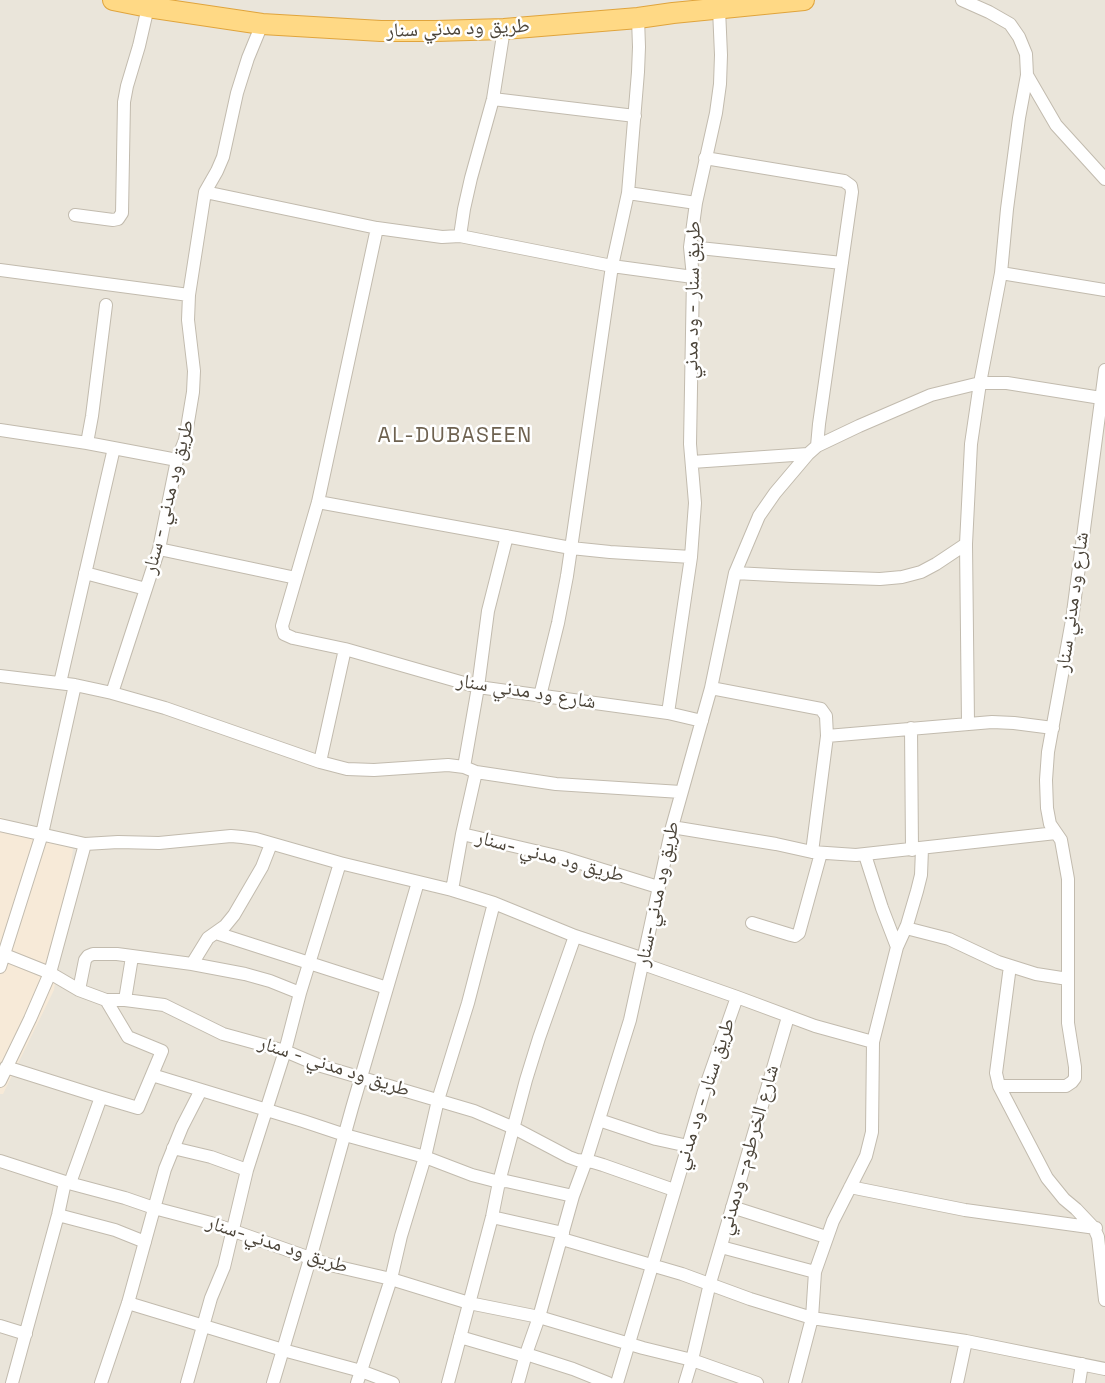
<!DOCTYPE html>
<html>
<head>
<meta charset="utf-8">
<style>
	body { margin:0 }
	canvas { display:block; background:#f6f3ec }
</style>
</head>
<body>
<canvas width="1105" height="1383"></canvas>
<script>
const context = document.querySelector('canvas').getContext('2d');
context.lineJoin = 'round';
function fill(path, color) {
  context.fillStyle = color;
  context.fill(path, 'evenodd');
}
function shape(rows) {
  const path = new Path2D();
  for (const r of rows) {
    path.moveTo(r[0], r[1]);
    for (let i = 2; i < r.length; i += 2) path.lineTo(r[i], r[i + 1]);
  }
  return path;
}
function strokePath(path, color, width, dash) {
  context.strokeStyle = color;
  context.lineWidth = width;
  context.lineCap = dash ? 'butt' : 'round';
  context.setLineDash(dash || []);
  context.stroke(path);
}
function label(font, color, halo, rows, align = 'center') {
  context.font = font + ' "Space Grotesk","Noto Naskh Arabic",sans-serif';
  context.lineWidth = 5;
  context.setLineDash([]);
  context.textBaseline = 'middle';
  context.strokeStyle = halo;
  context.fillStyle = color;
  for (const [text, x, y, turn = 0] of rows) {
    context.save();
    context.translate(x, y);
    context.rotate((+turn || 0) * Math.PI / 180);
    context.textAlign = isNaN(turn) ? turn : align;
    if (halo) context.strokeText(text, 0, 0);
    context.fillText(text, 0, 0);
    context.restore();
  }
}
const residential = shape([
	[0,0,1105,0,1105,1383,0,1383]
]);
const commercial = shape([
	[0,817,73,849,54,990,3,1094,0,1094]
]);
const minor = shape([
	[962,0,989,12,1010,24,1019,37,1026,54,1027,75,1019,118,1007,209,1001,273,980,383,971,444,966,544,968,723],
	[1027,75,1056,125,1105,179],
	[493,99,635,116],
	[705,158,844,181,851,186,852,192,819,424,817,446],
	[205,192,217,171,223,157,237,93,248,58,262,24],
	[628,193,696,203],
	[75,215,113,220,118,219,122,213,124,102,127,86,139,46,148,7],
	[377,228,318,502,282,626,284,634,293,638,345,649,478,687,668,713,702,721],
	[460,236,464,209,471,178,493,99,504,29],
	[690,247,842,263],
	[0,270,189,295],
	[1001,273,1105,290],
	[0,430,87,443,177,460],
	[87,443,92,416,106,305],
	[692,462,808,454],
	[318,502,571,548,610,552,691,557],
	[159,549,296,578],
	[85,573,146,589],
	[735,573,792,576,880,579,902,577,921,572,936,564,966,544],
	[0,676,75,685,112,693,165,708,320,762,347,769,374,770,448,765,464,767,476,772,556,784,681,792],
	[60,683,114,448],
	[711,688,821,709,826,716,827,736],
	[112,693,159,549,177,460,185,440,193,392,194,371,188,320,189,295,205,192,377,228,442,237,460,236,612,266,693,277],
	[540,696,558,623,567,576,612,266,628,193,638,72,639,47,638,18],
	[668,713,691,557,695,503,690,444,693,277,690,247,696,203,716,113,720,84,721,55,719,9],
	[911,728,912,850],
	[320,762,345,649],
	[464,767,478,687,488,611,507,536],
	[0,825,85,844,118,842,159,843,231,836,242,837,256,839,340,863,452,890,494,903,575,936,644,959],
	[672,827,776,844,812,852,856,855,1056,833],
	[462,834,476,772],
	[812,852,827,736,992,722,1014,723,1053,728],
	[865,855,882,908,897,947],
	[452,890,462,834,561,857,658,887],
	[752,923,791,935,795,936,799,933,821,853],
	[906,928,949,939,998,962,1036,974,1068,979],
	[216,933,387,988],
	[0,953,50,973,79,990,106,1000,125,1000,164,1005,223,1034,285,1051,318,1065,474,1111,514,1128,569,1157,577,1160,593,1162,603,1165,674,1190],
	[192,964,208,938,225,926,234,915,262,867,271,844],
	[643,964,737,997,815,1026,873,1042],
	[1010,966,996,1073,999,1086,1047,1178,1064,1199,1076,1209,1094,1228,1098,1237,1105,1300],
	[0,967,42,834,75,685],
	[79,990,85,960,88,956,93,954,117,954,192,964,245,974,270,981,300,993],
	[125,1000,132,957],
	[6,1067,101,1097,138,1108,162,1051,128,1037,106,1000],
	[152,1075,303,1121,345,1135,425,1157,472,1175,499,1182,506,1181,573,1196],
	[0,1081,30,1019,50,973,85,844],
	[999,1086,1066,1086,1072,1082,1075,1078,1075,1067,1068,1023,1068,879,1061,840,1050,824,1047,808,1046,780,1048,752,1072,620,1105,370],
	[599,1120,656,1139,688,1146],
	[173,1148,211,1157,247,1170],
	[0,1161,65,1182,125,1198,154,1208,211,1223,330,1265,391,1279,469,1303,539,1317,643,1348,692,1360,757,1383],
	[70,1183,101,1097],
	[850,1187,965,1210,1096,1228],
	[732,1207,826,1237],
	[58,1215,115,1230,145,1242],
	[492,1217,563,1233],
	[562,1239,682,1274,750,1299,812,1318,966,1341,1105,1369],
	[721,1247,815,1272],
	[128,1303,283,1350,361,1371,393,1383],
	[0,1326,26,1334],
	[460,1337,525,1356],
	[526,1354,573,1369,608,1383],
	[12,1383,58,1215,65,1182],
	[101,1383,128,1303,165,1169,182,1127,201,1090],
	[187,1383,211,1298,224,1267,247,1170,285,1051,300,993,340,863],
	[273,1383,310,1259,352,1108,418,882],
	[357,1383,391,1279,401,1236,425,1157,438,1100,468,1003,494,903],
	[448,1383,492,1217,499,1182,526,1080,539,1038,575,936],
	[518,1383,526,1354,539,1317,573,1196,586,1161,630,1020,672,827,711,688,735,573,759,516,775,493,808,454,817,446,859,426,931,395,980,383,1007,383,1101,398],
	[617,1383,688,1146,704,1091,737,997],
	[685,1383,692,1360,710,1283,788,1017],
	[795,1383,812,1318,815,1272,833,1221,866,1156,872,1132,873,1042,897,947,907,925,917,891,921,875,922,849],
	[957,1383,966,1341],
	[1079,1383,1082,1364]
]);
const trunk = shape([
	[113,0,148,7,262,24,381,31,436,31,504,29,638,18,673,13,804,0]
]);
const streetNames = [
	["طريق ود مدني سنار",458,29,-2],
	["طريق سنار - ود مدني",693,300,-89],
	["طريق ود مدني - سنار",169,497,-76],
	["شارع ود مدني سنار",1073,602,-82],
	["شارع ود مدني سنار",526,692,9],
	["طريق ود مدني -سنار",550,857,15],
	["طريق ود مدني-سنار",658,894,-78],
	["طريق ود مدني - سنار",334,1067,18],
	["طريق سنار - ود مدني",705,1094,-72],
	["شارع الخرطوم- ودمدني",749,1150,-74],
	["طريق ود مدني-سنار",277,1245,18]
];
const neighbourhoodNames = [
	["AL-DUBASEEN",455,436]
];
fill(residential, '#eae5da');
fill(commercial, '#f7ead8');
strokePath(minor, '#c2bbae', 14);
strokePath(trunk, '#e0a43c', 22);
strokePath(minor, '#fff', 12);
strokePath(trunk, '#ffd985', 20);
label('20px', '#4b4439', '#fff', streetNames);
context.letterSpacing = '1.5px';
label('21px', '#6e6250', '#fff', neighbourhoodNames);
context.letterSpacing = '0px';
</script>
</body>
</html>
